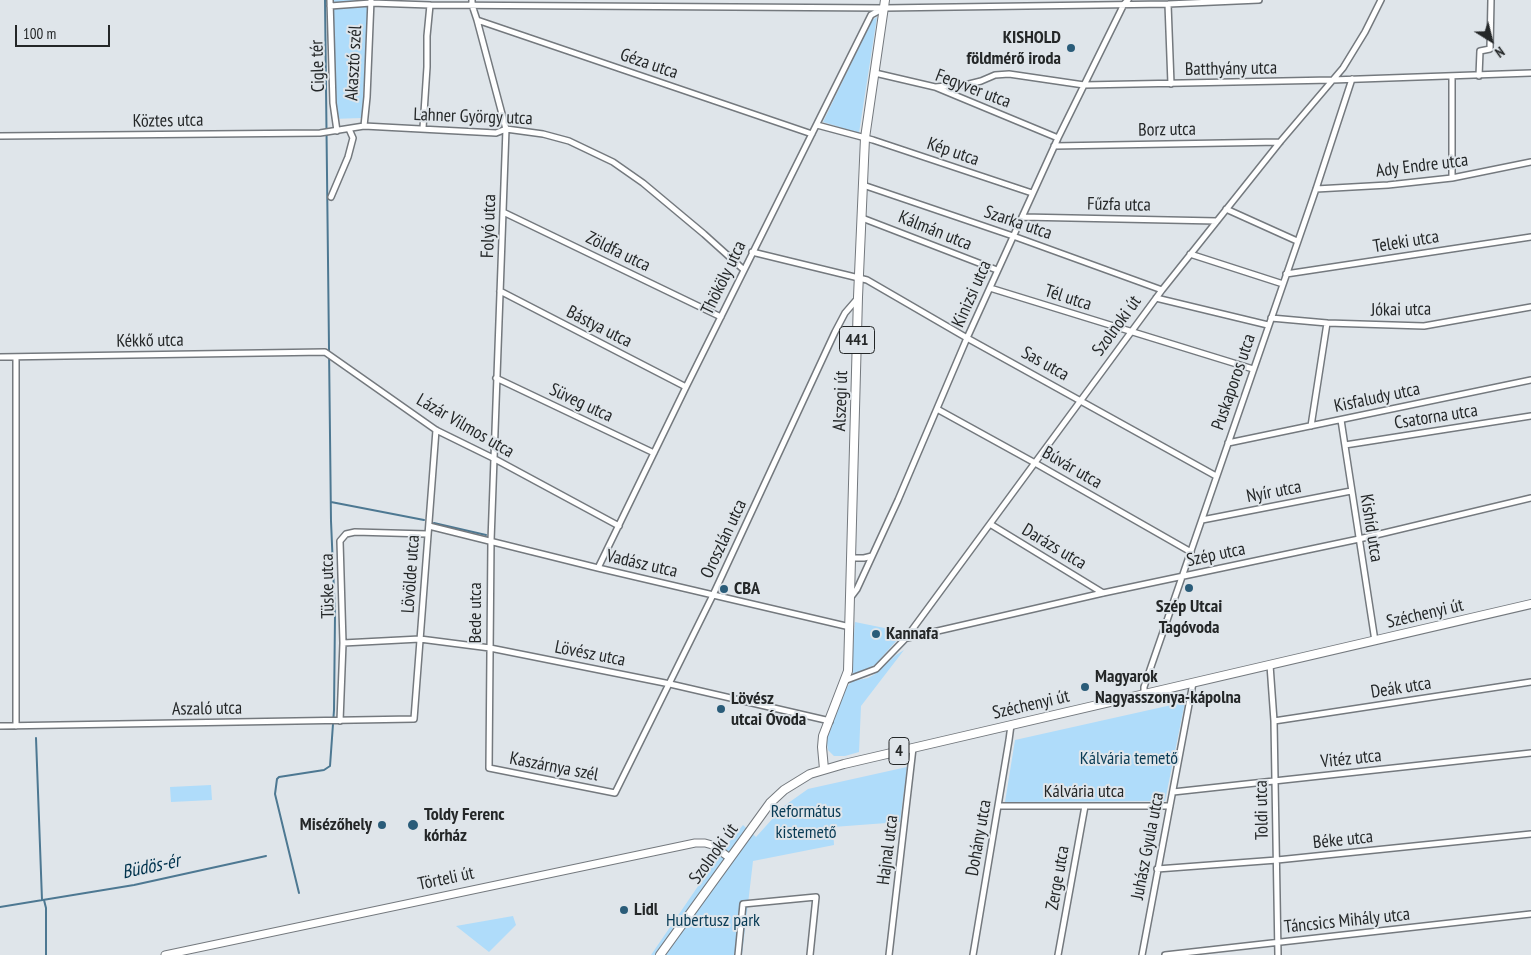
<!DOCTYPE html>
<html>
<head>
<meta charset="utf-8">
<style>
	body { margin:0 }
	#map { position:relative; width:1531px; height:955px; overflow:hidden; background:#dfe5ea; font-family:"PT Sans Narrow",sans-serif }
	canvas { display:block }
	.north { position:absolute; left:1466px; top:15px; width:50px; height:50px; -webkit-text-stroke:4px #dfe5ea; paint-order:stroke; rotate:144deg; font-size:14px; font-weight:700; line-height:20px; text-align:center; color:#242728 }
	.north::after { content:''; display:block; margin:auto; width:18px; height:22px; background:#242728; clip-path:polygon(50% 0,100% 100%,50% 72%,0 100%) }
	.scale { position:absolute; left:15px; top:25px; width:95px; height:22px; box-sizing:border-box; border:2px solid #242728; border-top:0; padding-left:6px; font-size:15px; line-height:18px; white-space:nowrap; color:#242728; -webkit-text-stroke:4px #dfe5ea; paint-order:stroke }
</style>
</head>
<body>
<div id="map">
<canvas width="1531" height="955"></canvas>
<div class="north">N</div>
<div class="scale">100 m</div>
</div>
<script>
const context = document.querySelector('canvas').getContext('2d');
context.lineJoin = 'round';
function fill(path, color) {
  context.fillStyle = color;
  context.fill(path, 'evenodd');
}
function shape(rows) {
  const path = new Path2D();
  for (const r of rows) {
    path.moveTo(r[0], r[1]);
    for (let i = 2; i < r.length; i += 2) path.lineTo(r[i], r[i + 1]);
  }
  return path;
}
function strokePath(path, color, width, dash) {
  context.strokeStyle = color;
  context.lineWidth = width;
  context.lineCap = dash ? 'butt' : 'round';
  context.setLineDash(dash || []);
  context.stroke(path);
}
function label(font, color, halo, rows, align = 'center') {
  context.font = font + ' "PT Sans Narrow",sans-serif';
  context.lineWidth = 4;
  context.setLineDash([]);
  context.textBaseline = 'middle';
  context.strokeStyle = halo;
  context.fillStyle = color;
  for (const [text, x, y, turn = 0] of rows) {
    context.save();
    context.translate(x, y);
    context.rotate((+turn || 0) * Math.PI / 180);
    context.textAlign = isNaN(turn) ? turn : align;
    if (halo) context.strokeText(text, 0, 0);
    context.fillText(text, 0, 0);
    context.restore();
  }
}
const green = shape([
	[326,0,368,0,362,118,331,119],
	[877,17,859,133,823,122,872,20],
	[855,622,904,632,875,665,854,674,851,671],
	[904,650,861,706,859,752,845,756,834,756,828,750,826,737,845,688,853,681,868,678,875,674,896,655],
	[1185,702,1165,801,1005,802,1015,740],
	[907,767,900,822,833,827,834,845,753,861,742,955,651,955,722,851,743,825,756,837,784,806,808,789],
	[211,785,212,800,171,802,170,787],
	[513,916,516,925,489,952,456,926]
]);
const stream = shape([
	[331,502,424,520],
	[434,523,486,535],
	[36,738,42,900],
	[299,893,275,794,277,779,279,777,324,770,330,766,334,710,335,615,331,521,325,0],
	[44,900,46,908,46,955],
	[0,907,134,885,266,856]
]);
const street = shape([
	[330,0,333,103,337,131],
	[472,0,472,5,477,20,506,129,491,541,489,768,615,793,713,595,835,332,845,313,858,298],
	[1168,4,1171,84],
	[330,6,371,3,430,5,884,8,1168,4,1259,0],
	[477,20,812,134],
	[875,73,935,87,1058,138],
	[1452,76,1452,178],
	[1479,76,1480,51,1490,49,1491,0],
	[935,87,969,84,981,81,995,75,1009,74,1084,85,1332,80,1531,73],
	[817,125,873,140,1032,193],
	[364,126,367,97,371,0],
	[423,128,427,67,427,36,430,5],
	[0,136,320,133,364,126,496,133,506,129,543,134,569,141,613,162,643,183,704,234,744,270],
	[1054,146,1280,142],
	[863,185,1013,236,1162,290],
	[1316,189,1388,185,1452,178,1531,162],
	[331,197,348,157,353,138,349,129],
	[1226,209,1297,241],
	[503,212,721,317],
	[1022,217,1217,221],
	[862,218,997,270],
	[752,252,867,280,967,338,1216,476],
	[1190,254,1283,284],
	[1286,274,1531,237],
	[990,288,1253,369],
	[500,291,686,387],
	[1156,298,1268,325],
	[1271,318,1327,323,1424,326,1531,307],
	[0,357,325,352,436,430,493,458,619,526],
	[496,378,654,453],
	[937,409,1035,463,1191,552],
	[1341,420,1375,641],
	[1311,426,1327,323],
	[1228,443,1531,380],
	[1345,445,1531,416],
	[1202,520,1351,491],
	[990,524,1103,593],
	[429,526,598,568,850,627],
	[851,558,864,558,872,556],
	[598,568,686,387,871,15,884,8],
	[851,597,857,589,898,500,967,338,1058,138,1124,4,1128,0],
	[907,638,1103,593,1359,539,1531,498],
	[343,643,420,639,490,648,670,684,830,721],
	[1270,665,1274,721,1278,955],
	[844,681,876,669,906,638,1162,290,1280,142,1343,68,1365,32,1381,0],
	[1144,694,1144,687,1316,189,1352,79],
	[340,721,343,643,340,541,346,534,355,532,427,534],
	[1274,721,1531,682],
	[0,726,414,719,436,430],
	[16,726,16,357],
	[1173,792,1531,753],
	[998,806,1170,806],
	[1157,869,1277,860,1531,834],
	[738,955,743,904,816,897,810,955],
	[889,955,913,748],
	[973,955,1009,740,1011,725],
	[1058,955,1085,806],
	[1142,955,1193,683],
	[1165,955,1531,914]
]);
const secondary = shape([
	[165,955,695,843,705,843,712,845,730,858]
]);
const primary = shape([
	[824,769,822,747,823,736,848,671,858,297,865,138,885,0],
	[660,955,770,803,784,790,810,774,844,764,1531,604]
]);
const markers = [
	[1071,48,5,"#2a5c79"],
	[1189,588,5,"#2a5c79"],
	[724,589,5,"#2a5c79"],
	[876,634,5,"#2a5c79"],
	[1085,687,5,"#2a5c79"],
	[721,709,5,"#2a5c79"],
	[382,825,5,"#2a5c79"],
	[413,825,6,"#2a5c79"],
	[624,910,5,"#2a5c79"]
];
const shields = [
	[857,340,35],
	[899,751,20]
];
const shieldNames = [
	["441",857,340],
	["4",899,751]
];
const poiNames = [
	["KISHOLD",1061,38,"right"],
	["földmérő iroda",1061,59,"right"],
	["CBA",734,589],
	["Szép Utcai",1189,607,"center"],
	["Tagóvoda",1189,628,"center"],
	["Kannafa",886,634],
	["Magyarok",1095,677],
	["Nagyasszonya-kápolna",1095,698],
	["Lövész",731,699],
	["utcai Óvoda",731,720],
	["Toldy Ferenc",424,815],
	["kórház",424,836],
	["Misézőhely",372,825,"right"],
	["Lidl",634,910]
];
const streetNames = [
	["Akasztó szél",354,63,-87],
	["Géza utca",649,64,19],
	["Cigle tér",318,66,-92],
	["Batthyány utca",1231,69,-1],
	["Fegyver utca",973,89,21],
	["Lahner György utca",473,117,2],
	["Köztes utca",168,121,-1],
	["Borz utca",1167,130,-1],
	["Kép utca",953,152,19],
	["Ady Endre utca",1422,166,-7],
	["Fűzfa utca",1119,205,1],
	["Szarka utca",1018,223,19],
	["Folyó utca",489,226,-88],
	["Kálmán utca",935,231,22],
	["Teleki utca",1406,242,-9],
	["Zöldfa utca",618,252,26],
	["Thököly utca",724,278,-64],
	["Kinizsi utca",972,294,-66],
	["Tél utca",1068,298,18],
	["Jókai utca",1401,310,-1],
	["Szolnoki út",1117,326,-54],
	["Bástya utca",599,327,27],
	["Kékkő utca",150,341,-1],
	["Sas utca",1045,364,29],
	["Puskaporos utca",1234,382,-71],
	["Kisfaludy utca",1377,398,-12],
	["Alszegi út",841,401,-88],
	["Süveg utca",581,403,25],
	["Csatorna utca",1436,417,-9],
	["Lázár Vilmos utca",465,426,30],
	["Búvár utca",1072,468,30],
	["Nyír utca",1274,492,-11],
	["Kishíd utca",1371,528,81],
	["Oroszlán utca",724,539,-65],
	["Darázs utca",1054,547,31],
	["Szép utca",1216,555,-12],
	["Vadász utca",642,564,13],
	["Lövölde utca",411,574,-86],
	["Tüske utca",328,586,-91],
	["Bede utca",476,613,-90],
	["Széchenyi út",1425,614,-13],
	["Lövész utca",590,654,11],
	["Deák utca",1401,688,-9],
	["Széchenyi út",1031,705,-13],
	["Aszaló utca",207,709,-1],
	["Vitéz utca",1351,759,-6],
	["Kaszárnya szél",554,767,11],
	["Kálvária utca",1084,792],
	["Toldi utca",1262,810,-91],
	["Dohány utca",979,838,-80],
	["Béke utca",1343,840,-6],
	["Juhász Gyula utca",1148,846,-79],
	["Hajnal utca",888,850,-83],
	["Szolnoki út",714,854,-54],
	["Zerge utca",1058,878,-80],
	["Törteli út",446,879,-12],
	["Táncsics Mihály utca",1347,921,-6]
];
const parkNames = [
	["Kálvária temető",1129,759],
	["Református",806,812],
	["kistemető",806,833],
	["Hubertusz park",713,921]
];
const waterNames = [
	["Büdös-ér",151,867,-12]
];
fill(green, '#afdcfa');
strokePath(stream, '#4d7892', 2);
strokePath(street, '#74797e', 8);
strokePath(secondary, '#74797e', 9);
strokePath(primary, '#74797e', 10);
strokePath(street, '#fff', 5);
strokePath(secondary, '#fff', 7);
strokePath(primary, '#fff', 8);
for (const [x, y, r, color] of markers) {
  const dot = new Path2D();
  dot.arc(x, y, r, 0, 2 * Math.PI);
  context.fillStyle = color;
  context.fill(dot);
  strokePath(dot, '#dfe5ea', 2);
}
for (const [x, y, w] of shields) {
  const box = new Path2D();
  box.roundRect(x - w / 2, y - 13.5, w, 27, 4);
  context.fillStyle = '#dfe5ea';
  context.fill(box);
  strokePath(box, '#242728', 1);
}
label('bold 16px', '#242728', null, shieldNames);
label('bold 18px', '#242728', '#dfe5ea', poiNames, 'left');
label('18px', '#242728', '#dfe5ea', streetNames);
label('18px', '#083b55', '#dfe5ea', parkNames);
label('italic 19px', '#00334d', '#dfe5ea', waterNames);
</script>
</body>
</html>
